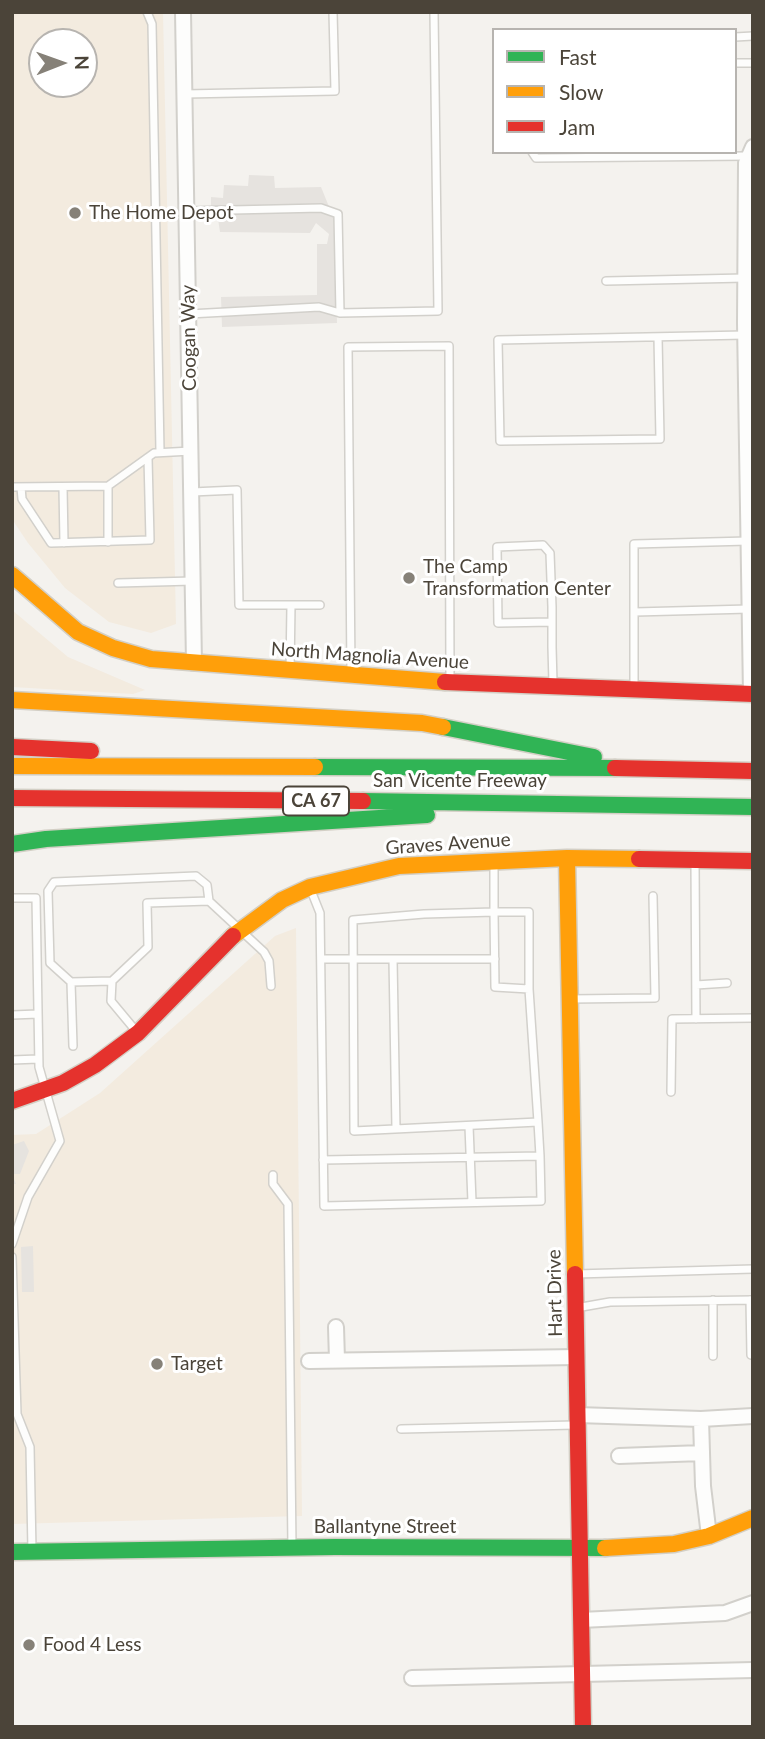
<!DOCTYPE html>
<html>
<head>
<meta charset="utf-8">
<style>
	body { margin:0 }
	#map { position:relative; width:765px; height:1739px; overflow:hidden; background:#f4f2ee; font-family:Lato,sans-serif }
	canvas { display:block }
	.frame { position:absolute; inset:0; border:14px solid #4b4439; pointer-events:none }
	.legend { position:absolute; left:492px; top:28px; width:245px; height:126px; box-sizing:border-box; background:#fff; border:2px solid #b7b4b0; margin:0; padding:9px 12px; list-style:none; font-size:21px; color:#4b4439 }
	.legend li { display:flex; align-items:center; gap:14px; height:35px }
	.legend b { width:35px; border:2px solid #b7b4b0 }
	.north { position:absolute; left:28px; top:28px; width:70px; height:70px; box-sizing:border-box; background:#fff; border:2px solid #b7b4b0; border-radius:50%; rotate:89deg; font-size:19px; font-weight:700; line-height:28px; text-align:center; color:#4b4439 }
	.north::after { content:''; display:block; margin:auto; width:24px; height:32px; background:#868178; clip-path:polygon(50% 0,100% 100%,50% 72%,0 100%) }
</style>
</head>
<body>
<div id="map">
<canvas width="765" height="1739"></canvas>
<div class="frame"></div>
<ul class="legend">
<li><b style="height:9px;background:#30b455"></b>Fast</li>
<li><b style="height:9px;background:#ff9f0a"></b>Slow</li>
<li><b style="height:9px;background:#e5322d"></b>Jam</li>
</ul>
<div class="north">N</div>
</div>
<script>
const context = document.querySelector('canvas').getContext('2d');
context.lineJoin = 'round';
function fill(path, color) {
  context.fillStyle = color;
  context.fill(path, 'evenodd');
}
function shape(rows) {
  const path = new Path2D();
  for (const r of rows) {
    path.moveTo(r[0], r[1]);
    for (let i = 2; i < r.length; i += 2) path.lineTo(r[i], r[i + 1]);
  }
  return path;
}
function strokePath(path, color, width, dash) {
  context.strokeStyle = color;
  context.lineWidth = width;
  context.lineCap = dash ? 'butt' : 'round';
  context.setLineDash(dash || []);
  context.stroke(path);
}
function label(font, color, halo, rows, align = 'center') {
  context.font = font + ' Lato,sans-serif';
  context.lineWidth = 6;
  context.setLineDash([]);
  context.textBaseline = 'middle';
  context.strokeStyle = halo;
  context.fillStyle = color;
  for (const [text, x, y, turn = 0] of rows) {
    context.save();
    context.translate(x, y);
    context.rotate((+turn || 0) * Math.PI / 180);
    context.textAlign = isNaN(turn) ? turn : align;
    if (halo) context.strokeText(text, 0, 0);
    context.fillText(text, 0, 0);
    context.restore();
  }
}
const commercial = shape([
	[12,12,163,12,176,624,151,633,109,622,65,588,28,543,12,519],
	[42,42,84,42,84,84,42,84],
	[12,610,68,657,145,690,133,694,12,687],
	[296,928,302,1516,12,1524,12,1135,36,1134,100,1093,275,936]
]);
const parking = shape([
	[249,175,274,176,275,188,321,187,334,219,337,323,222,327,221,297,317,295,317,244,327,244,329,234,316,223,310,233,220,232,218,219,211,218,211,197,223,198,224,185,248,186],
	[24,1141,29,1151,20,1174,12,1174,16,1184,12,1184,12,1145],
	[33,1246,34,1292,22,1292,21,1247]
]);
const lane = shape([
	[147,12,152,24,160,451],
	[735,37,753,36],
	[735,63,753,63],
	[185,94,335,91,333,12],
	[532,152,536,158,748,156],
	[187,211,321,208,338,214,340,313,438,311,434,12],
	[606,281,745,278],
	[189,314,319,307,340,313],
	[658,337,660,439,500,441,498,340,745,335],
	[108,486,108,542],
	[12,487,108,486,154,453,191,451],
	[21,487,22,499,51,543,150,540,148,458],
	[63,487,64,543],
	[192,492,237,490,239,605,320,605],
	[118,583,193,581],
	[635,612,749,609],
	[552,622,498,623,497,547,543,545,550,553,552,607,552,647,553,683],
	[290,671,291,605],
	[351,672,348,347,449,346,450,678],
	[634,688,634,544,748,541],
	[494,861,494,912,495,987,529,989,529,912,494,912,424,914,353,920,354,1131,538,1122,529,989],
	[695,862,696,1019],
	[310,888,320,913,324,1206,541,1201,540,1156,323,1160],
	[12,898,36,898,39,1067,60,1141,28,1197,12,1244],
	[321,959,495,959],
	[393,959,396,1129],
	[112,981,111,1001,136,1031],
	[71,982,112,981,148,947,147,903,209,901],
	[696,985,727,983],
	[570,999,655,998,653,896],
	[12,1015,38,1014],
	[73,1046,71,982,50,963,48,891,54,882,196,876,207,885,209,901,264,952,269,961,271,986],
	[12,1060,38,1059],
	[671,1092,672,1019,753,1018],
	[538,1122,540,1156],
	[469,1126,472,1202],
	[273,1175,273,1184,288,1204,292,1548],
	[12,1257,17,1414,30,1447,32,1551],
	[576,1274,753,1269],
	[713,1300,713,1356],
	[750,1300,751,1355],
	[576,1308,610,1302,753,1300],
	[401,1429,575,1425]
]);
const street = shape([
	[183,12,194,663],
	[751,694,745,323,746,163,753,147],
	[336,1327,337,1360],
	[309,1361,577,1357],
	[577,1415,701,1419,703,1486,709,1536],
	[701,1419,753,1416],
	[619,1456,702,1453],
	[581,1620,725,1613,753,1603],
	[412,1678,753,1670]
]);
const fast = shape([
	[443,727,594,757],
	[315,767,615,768],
	[363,801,753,807],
	[12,844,46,839,427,815],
	[12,1552,335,1547,605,1548]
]);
const slow = shape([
	[12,575,78,632,113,648,151,659,445,682],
	[12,700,422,723,443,727],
	[12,766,315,767],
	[567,858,575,1274],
	[233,936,282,900,310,887,399,866,567,858,639,859],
	[605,1548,674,1544,709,1536,753,1518]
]);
const jam = shape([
	[445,682,753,694],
	[12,747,91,751],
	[615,768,753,771],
	[12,798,363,801],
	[639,859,753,861],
	[12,1101,63,1083,95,1065,138,1033,233,936],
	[575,1274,583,1727]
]);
const markers = [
	[75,213,7,"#868178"],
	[409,578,7,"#868178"],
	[157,1364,7,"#868178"],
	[29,1645,7,"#868178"]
];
const shields = [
	[316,801,66]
];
const shieldNames = [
	["CA 67",316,801]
];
const poiNames = [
	["The Home Depot",89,213],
	["The Camp",423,567],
	["Transformation Center",423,589],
	["Target",171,1364],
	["Food 4 Less",43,1645]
];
const streetNames = [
	["Coogan Way",189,338,-91],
	["North Magnolia Avenue",370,656,4],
	["San Vicente Freeway",460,781],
	["Graves Avenue",448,844,-4],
	["Hart Drive",555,1293,-91],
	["Ballantyne Street",385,1527]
];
fill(commercial, '#f3ebdf');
fill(parking, '#e6e3df');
strokePath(lane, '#d2d0cb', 10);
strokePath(street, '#d2d0cb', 18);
strokePath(fast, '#d3cfc5', 19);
strokePath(slow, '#d3cfc5', 19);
strokePath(jam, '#d3cfc5', 19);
strokePath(lane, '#fdfdfc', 7);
strokePath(street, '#fdfdfc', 14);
strokePath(fast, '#30b455', 16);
strokePath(slow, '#ff9f0a', 16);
strokePath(jam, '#e5322d', 16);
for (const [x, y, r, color] of markers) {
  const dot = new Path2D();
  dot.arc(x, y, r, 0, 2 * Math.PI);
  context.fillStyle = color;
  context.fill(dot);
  strokePath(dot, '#fff', 2.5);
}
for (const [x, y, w] of shields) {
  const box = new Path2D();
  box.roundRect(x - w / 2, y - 14.5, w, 29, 5);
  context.fillStyle = '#fff';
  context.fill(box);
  strokePath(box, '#4b4439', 2);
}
label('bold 18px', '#4b4439', null, shieldNames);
label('19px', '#4b4439', '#fff', poiNames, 'left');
label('19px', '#4b4439', '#fff', streetNames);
</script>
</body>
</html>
